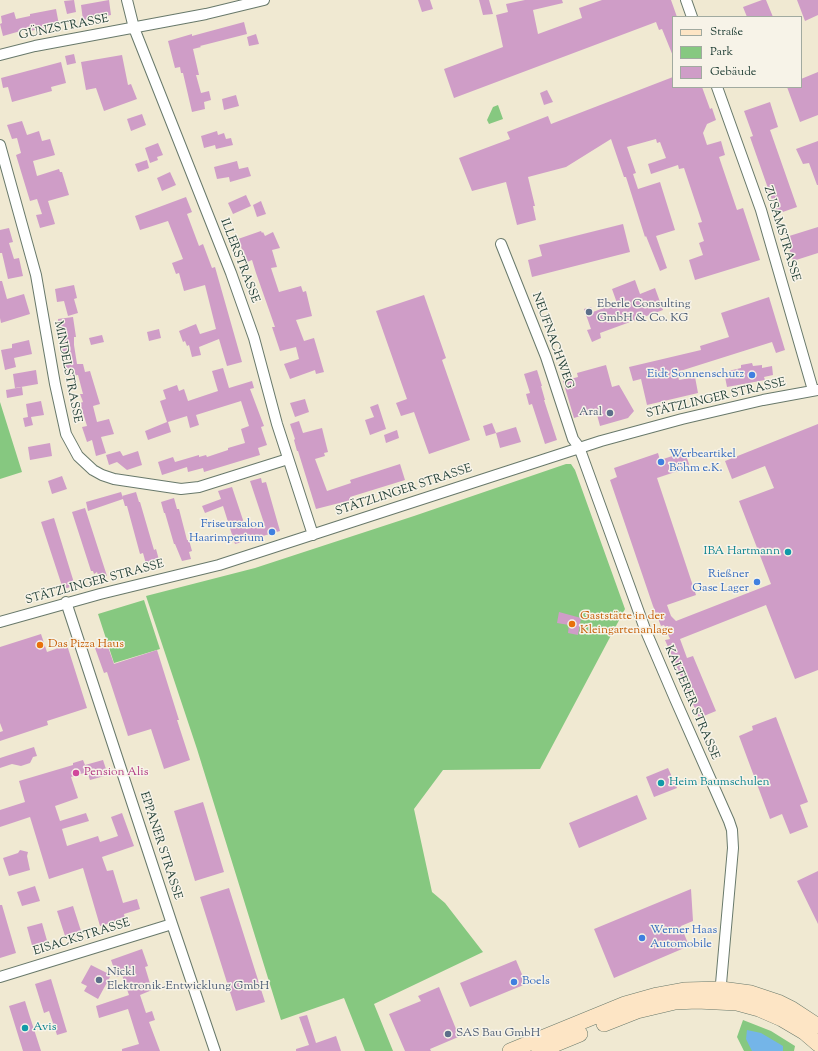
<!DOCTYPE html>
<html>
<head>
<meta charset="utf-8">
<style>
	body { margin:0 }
	#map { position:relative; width:818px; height:1051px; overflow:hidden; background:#f0e9d2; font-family:"Sorts Mill Goudy",serif }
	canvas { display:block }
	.legend { position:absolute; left:672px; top:16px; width:130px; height:72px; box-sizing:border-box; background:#f7f3e8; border:1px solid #a1aaa0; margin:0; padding:5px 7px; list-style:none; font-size:12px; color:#1f3d34 }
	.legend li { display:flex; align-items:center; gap:8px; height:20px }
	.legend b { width:20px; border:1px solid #a1aaa0 }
</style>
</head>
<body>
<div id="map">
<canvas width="818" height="1051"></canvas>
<ul class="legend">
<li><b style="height:5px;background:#fde5c5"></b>Straße</li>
<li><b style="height:11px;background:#86c880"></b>Park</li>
<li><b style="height:11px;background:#cf9dc7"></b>Gebäude</li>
</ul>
</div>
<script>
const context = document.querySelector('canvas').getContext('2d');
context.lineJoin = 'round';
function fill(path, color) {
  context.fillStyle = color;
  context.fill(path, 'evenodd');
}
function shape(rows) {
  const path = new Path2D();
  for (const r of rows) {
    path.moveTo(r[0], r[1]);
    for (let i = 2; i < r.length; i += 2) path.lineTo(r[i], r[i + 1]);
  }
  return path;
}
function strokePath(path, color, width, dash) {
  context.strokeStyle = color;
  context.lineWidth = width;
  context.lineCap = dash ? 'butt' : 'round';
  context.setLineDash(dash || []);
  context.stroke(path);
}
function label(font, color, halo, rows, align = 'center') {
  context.font = font + ' "Sorts Mill Goudy",serif';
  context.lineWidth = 3;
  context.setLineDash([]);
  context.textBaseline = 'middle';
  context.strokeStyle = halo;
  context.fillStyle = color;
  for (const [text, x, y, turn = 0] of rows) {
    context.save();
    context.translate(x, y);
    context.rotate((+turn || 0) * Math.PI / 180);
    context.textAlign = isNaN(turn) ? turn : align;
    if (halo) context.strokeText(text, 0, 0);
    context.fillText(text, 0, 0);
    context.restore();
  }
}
const green = shape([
	[498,105,503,119,489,124,487,120,493,107],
	[0,402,22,472,0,479],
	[566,464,571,464,575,470,625,609,540,769,443,770,414,809,432,892,445,903,483,952,374,1004,393,1051,365,1051,344,998,281,1020,197,749,146,596,255,568,414,516],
	[144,600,160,649,114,663,98,614],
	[743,1020,771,1031,795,1046,794,1051,744,1051,737,1037]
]);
const water = shape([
	[747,1030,761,1033,783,1046,783,1051,752,1051,746,1039]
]);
const building = shape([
	[74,0,76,12,67,14,64,1],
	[109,0,111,15,83,20,81,5],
	[418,0,430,0,433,9,422,12],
	[479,0,489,0,493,14,483,15],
	[525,0,562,0,563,3,533,10,538,34,582,18,579,8,602,0,671,0,677,17,673,17,673,56,662,29,659,30,656,22,454,98,444,69,503,47,496,15,508,12,506,4],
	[762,0,766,0,773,17,747,17,743,7],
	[797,0,818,0,818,15,805,21],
	[56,9,59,25,25,32,24,30,3,36,0,24,2,23,1,16,14,12,16,19,30,16,30,14],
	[244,22,247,34,200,46,201,47,193,49,199,75,196,75,201,93,209,91,211,100,204,102,205,109,192,112,183,73,181,73,180,67,175,68,168,41,192,34,192,36],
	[256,34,259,44,249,46,247,37],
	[74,54,76,63,67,65,65,56],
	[122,55,128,85,131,84,137,99,104,111,96,88,86,90,81,62],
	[61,62,66,83,51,87,52,91,12,102,8,87,3,88,1,78],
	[818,72,818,115,800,122,787,87,801,87,801,79],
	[673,77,673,87,702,87,710,109,712,108,716,120,707,124,703,133,707,145,721,141,725,155,719,157,737,210,743,208,760,260,695,280,689,260,703,255,699,243,704,241,698,223,702,222,684,168,679,169,678,165,651,174,648,164,666,158,660,142,657,143,656,139,627,147,636,173,633,174,638,189,660,182,675,230,656,236,667,268,660,271,646,236,645,237,626,177,624,177,611,139,566,167,528,177,535,206,533,206,536,220,517,225,506,182,472,191,459,158,510,139,507,132,548,116,551,124],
	[547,90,553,102,544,105,540,93],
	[236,95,239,106,224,110,222,99],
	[770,102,778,127,770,130,797,207,777,214,750,137,753,136,744,111],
	[142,114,146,125,131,131,127,119],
	[22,121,27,135,39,131,42,141,50,139,55,155,33,161,37,176,59,169,60,172,62,172,69,195,48,201,55,224,40,228,36,215,42,214,37,199,30,201,16,155,21,153,17,138,12,139,7,125],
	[217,131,218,135,224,133,226,139,231,138,233,145,216,149,215,145,204,148,201,136],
	[818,141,818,185,817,185,809,163,803,164,796,149],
	[158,143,163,155,157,157,158,160,150,163,145,148],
	[147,160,149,168,138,172,135,164],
	[237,161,239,169,248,167,251,176,230,182,229,177,217,179,214,167],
	[170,172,176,185,162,191,157,178],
	[246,195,251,206,233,214,228,203],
	[186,197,192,212,187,214,199,246,203,244,212,268,215,267,242,362,227,366,219,339,199,347,201,355,192,357,189,345,187,346,185,341,183,342,179,331,196,324,200,334,216,329,205,285,184,291,179,273,176,274,172,263,183,259,168,221,140,230,135,216],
	[261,201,266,214,257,217,253,205],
	[623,224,630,252,532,277,528,260,542,256,539,245],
	[818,227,818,253,793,261,786,237],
	[9,228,13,242,9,243,14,259,19,258,23,276,8,279,2,253,0,253,0,230],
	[261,231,262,233,263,232,265,236,273,232,280,248,272,250,277,267,271,268,279,292,301,286,303,292,306,291,312,316,296,320,304,341,314,338,324,372,316,374,315,370,290,379,284,364,299,359,296,347,280,351,272,327,275,327,256,273,252,260,247,262,238,239],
	[635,280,640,294,655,288,663,310,600,333,601,338,592,342,587,330,591,329,584,309,591,307,593,312,617,303,612,289],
	[0,281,2,281,7,299,24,294,30,314,1,323,0,318],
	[74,285,77,298,74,299,78,313,68,316,64,301,57,302,55,289],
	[424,295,446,358,442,360,470,440,429,454,414,412,401,416,396,403,407,399,376,311],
	[769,297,785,350,776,353,772,342,677,372,679,380,695,377,698,393,647,405,641,379,633,381,629,367,701,350,700,346,729,337,721,313],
	[73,317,76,337,74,337,74,345,77,364,83,364,85,372,90,371,100,404,93,406,97,422,109,419,114,434,101,437,106,453,96,456,92,440,87,442,82,427,87,426,80,403,83,402,80,394,83,394,78,375,69,376,69,374,66,375,62,353,58,319],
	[159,329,161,338,149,341,147,332],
	[102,335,104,342,91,345,89,338],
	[29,340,32,354,14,358,16,367,5,370,1,350,12,348,12,344],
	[752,363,753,366,762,365,762,368,772,366,773,375,764,377,765,380,727,387,724,372,741,368,741,365],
	[606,365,612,387,619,385,634,411,628,418,600,426,596,411,574,418,563,381,578,377,577,373],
	[223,368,229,388,252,381,254,388,250,389,264,426,261,427,267,445,258,448,260,455,204,472,203,468,188,472,187,467,162,475,158,462,173,457,175,462,199,455,199,457,206,455,207,457,228,450,228,448,245,443,241,429,249,426,241,401,196,415,199,425,190,428,187,416,168,422,171,432,148,440,145,431,167,422,160,401,166,399,163,390,177,385,179,391,184,389,188,401,218,391,212,371],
	[36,370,38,384,15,388,13,374],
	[537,370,542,386,541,386,545,400,544,400,557,440,545,444,532,404,529,405,526,394,530,393,524,374],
	[22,387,23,395,7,398,6,390],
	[305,399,309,412,295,417,290,403],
	[41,401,44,415,31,417,33,425,25,427,23,418,28,417,26,404],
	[378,404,386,429,370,435,365,420,374,417,370,407],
	[299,421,303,433,322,428,328,452,324,453,325,456,315,459,327,491,351,483,350,480,400,464,405,480,350,497,351,500,316,509,298,451,297,451,294,440,295,439,290,424],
	[492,423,496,433,486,436,483,426],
	[818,424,818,670,795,679,766,605,680,639,687,658,693,656,716,711,699,718,665,640,670,639,664,625,661,626,653,606,610,480,617,477,614,468,658,453,660,460,685,452,690,467,657,478,696,595,667,605,671,616,676,621,771,584,739,501,774,488,765,466,732,479,725,461],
	[516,427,521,442,500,448,496,433],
	[397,430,399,438,386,443,384,435],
	[50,443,52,456,30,460,28,447],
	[120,451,123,456,138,451,142,465,127,470,117,462,109,465,106,455],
	[62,476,67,489,52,494,48,481],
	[261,478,262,483,266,482,280,531,235,544,223,506,205,513,202,506,221,499,218,491,232,487,246,529,264,523,250,481],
	[121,492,123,498,122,496,136,492,139,502,140,502,154,550,156,549,159,560,146,564,143,553,140,554,127,506,125,506,123,499,88,511,86,502],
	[174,498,177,509,179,509,187,540,189,540,192,551,189,552,191,559,182,561,175,544,174,544,165,513,164,513,161,502],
	[85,508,107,576,99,578,97,572,94,574,93,571,91,571,72,512],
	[54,518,75,586,63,589,41,522],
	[559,612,581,618,578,635,568,633,569,625,557,623],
	[41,634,47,652,67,645,87,708,47,721,48,725,0,741,0,732,3,731,0,723,0,647],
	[107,644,114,664,157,650,179,720,177,720,190,760,164,769,151,729,128,736,107,672,104,673,95,648],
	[776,717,808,802,800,805,808,827,790,834,782,814,770,819,739,736,753,730,752,726],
	[34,747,37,756,33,757,30,763,21,766,12,764,0,768,0,758],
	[83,760,85,765,103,760,108,775,90,780,87,772,71,777,78,798,55,806,60,821,86,813,89,821,62,829,67,846,98,836,100,842,118,836,111,817,122,813,134,846,102,857,107,871,113,870,123,903,137,899,140,909,124,914,125,919,100,926,83,868,49,879,30,817,0,827,0,810,25,802,19,781,73,765,73,763],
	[668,768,677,788,654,797,646,777],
	[637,795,647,819,579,848,569,823],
	[203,802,224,872,195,881,174,811],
	[20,850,28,852,27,856,30,870,9,876,3,858,18,853],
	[818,871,818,924,797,881],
	[35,886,40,901,22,906,17,892],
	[229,888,265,1002,236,1011,200,897],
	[691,889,693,921,681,926,689,946,614,978,594,929],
	[0,905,2,905,16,953,0,958],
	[73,906,82,934,66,939,57,911],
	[42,923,48,944,33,949,27,927],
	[142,949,148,966,145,967,152,990,140,995,146,1013,152,1011,155,1020,149,1022,160,1051,122,1051,122,1049,139,1044,128,1009,99,1018,96,1006,129,995,122,975,117,977,111,960],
	[516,960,526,984,470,1007,460,983],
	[91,965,111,975,98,999,84,991,87,986,81,983],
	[51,979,67,1032,57,1035,49,1011,44,1013,35,984],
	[439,987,456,1029,460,1028,463,1035,430,1049,431,1051,405,1051,389,1014,421,1001,418,996],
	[25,1001,29,1014,41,1051,23,1051,9,1006],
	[307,1015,316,1043,336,1036,341,1051,296,1051,296,1049,309,1045,299,1017]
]);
const minor = shape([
	[127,0,134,28,231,273,254,338,277,424,313,535],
	[686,0,692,17],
	[0,55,35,46,206,14,264,0],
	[717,87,761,210,813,390],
	[0,145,36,275,55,384,66,434,78,456,93,470,102,475,114,479,181,489,199,487,288,459],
	[501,244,546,357,573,439,579,447,645,629,675,699,729,821,732,830,733,848,720,995],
	[66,602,172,924,215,1051],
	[0,622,100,594,219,565,601,441,682,419,763,400,818,390],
	[0,977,172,924]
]);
const secondary = shape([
	[604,1024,637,1011,675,1002,697,1001,737,1003,759,1009,782,1019,804,1032,818,1044],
	[510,1051,625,1004,657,995,684,990,721,989,751,993,778,1002,792,1009,818,1026],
	[539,1051,580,1034]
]);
const markers = [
	[589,312,4,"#5c6f8a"],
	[752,375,4,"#3f7fe0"],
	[610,413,4,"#5c6f8a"],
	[661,462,4,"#3f7fe0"],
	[272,532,4,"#3f7fe0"],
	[788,552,4,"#0f9aa8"],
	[757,582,4,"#3f7fe0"],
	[572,624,4,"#e8710a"],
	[40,645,4,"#e8710a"],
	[76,773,4,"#d1479c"],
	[661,783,4,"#0f9aa8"],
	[642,938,4,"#3f7fe0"],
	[99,980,4,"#5c6f8a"],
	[514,982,4,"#3f7fe0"],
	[25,1028,4,"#0f9aa8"],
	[448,1034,4,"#5c6f8a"]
];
const streetNames = [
	["GÜNZSTRASSE",64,28,-11],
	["ZUSAMSTRASSE",781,234,73],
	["ILLERSTRASSE",239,261,69],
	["NEUFNACHWEG",552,341,70],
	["MINDELSTRASSE",67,372,79],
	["STÄTZLINGER STRASSE",716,399,-13],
	["STÄTZLINGER STRASSE",404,491,-18],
	["STÄTZLINGER STRASSE",95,583,-15],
	["KALTERER STRASSE",691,703,67],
	["EPPANER STRASSE",160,846,72],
	["EISACKSTRASSE",82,938,-17]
];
const serviceNames = [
	["Eberle Consulting",597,305],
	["GmbH & Co. KG",597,319],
	["Aral",602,413,"right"],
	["Nickl",107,973],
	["Elektronik-Entwicklung GmbH",107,987],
	["SAS Bau GmbH",456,1034]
];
const shopNames = [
	["Eidt Sonnenschutz",744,375],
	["Werbeartikel",669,455,"left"],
	["Böhm e.K.",669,469,"left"],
	["Friseursalon",264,525],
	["Haarimperium",264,539],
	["Rießner",749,575],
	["Gase Lager",749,589],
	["Werner Haas",650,931,"left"],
	["Automobile",650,945,"left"],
	["Boels",522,982,"left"]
];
const cultureNames = [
	["IBA Hartmann",780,552,"right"],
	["Heim Baumschulen",669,783],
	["Avis",33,1028]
];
const foodNames = [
	["Gaststätte in der",580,617],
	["Kleingartenanlage",580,631],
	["Das Pizza Haus",48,645]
];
const hotelNames = [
	["Pension Alis",84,773]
];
fill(green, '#86c880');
fill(water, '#74b5e8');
fill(building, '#cf9dc7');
strokePath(minor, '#68796b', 12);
strokePath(secondary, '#68796b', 16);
strokePath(minor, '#fff', 10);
strokePath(secondary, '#fde5c5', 15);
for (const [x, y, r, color] of markers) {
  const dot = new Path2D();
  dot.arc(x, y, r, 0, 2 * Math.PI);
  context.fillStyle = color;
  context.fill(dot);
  strokePath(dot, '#f7f3e8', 1.5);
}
label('12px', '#1f3d34', '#f7f3e8', streetNames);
label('12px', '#4e5e75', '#f7f3e8', serviceNames, 'left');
label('12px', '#366cbe', '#f7f3e8', shopNames, 'right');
label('12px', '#0d838f', '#f7f3e8', cultureNames, 'left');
label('12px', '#c56008', '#f7f3e8', foodNames, 'left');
label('12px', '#b23c85', '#f7f3e8', hotelNames, 'left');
</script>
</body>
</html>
